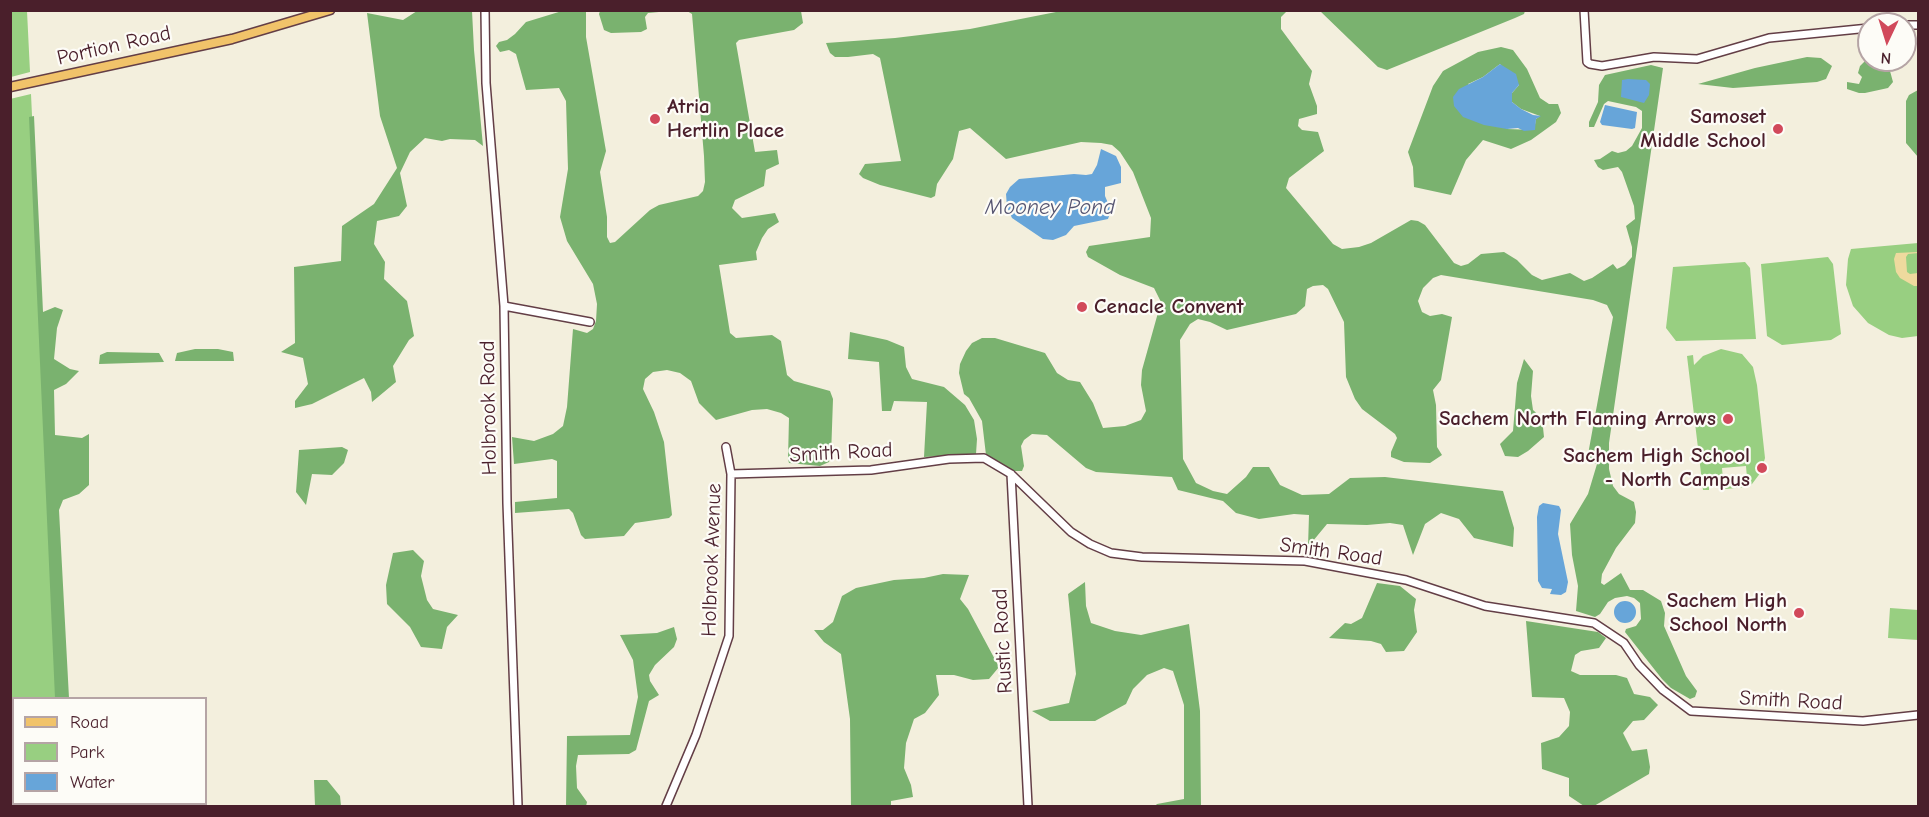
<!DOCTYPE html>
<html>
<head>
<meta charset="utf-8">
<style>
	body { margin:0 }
	#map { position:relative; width:1929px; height:817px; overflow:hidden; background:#f3efdd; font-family:"Comic Neue",sans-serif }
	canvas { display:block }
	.frame { position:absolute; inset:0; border:12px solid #4a1f2b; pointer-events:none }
	.legend { position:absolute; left:12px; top:697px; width:195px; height:108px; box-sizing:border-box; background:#fdfcf7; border:2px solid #b5a4a5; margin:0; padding:8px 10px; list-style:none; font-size:18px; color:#4a1f2b }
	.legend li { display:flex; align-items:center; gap:12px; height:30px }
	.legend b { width:30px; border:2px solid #b5a4a5 }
	.north { position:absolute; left:1857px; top:12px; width:60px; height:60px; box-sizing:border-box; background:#fdfcf7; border:2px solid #b5a4a5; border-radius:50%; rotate:184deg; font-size:16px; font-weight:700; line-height:24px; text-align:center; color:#4a1f2b }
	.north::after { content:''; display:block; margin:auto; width:21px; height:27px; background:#d1495b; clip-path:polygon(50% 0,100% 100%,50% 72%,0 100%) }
</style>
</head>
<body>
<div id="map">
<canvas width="1929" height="817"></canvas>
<div class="frame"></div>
<ul class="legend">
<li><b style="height:8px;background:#f1c36a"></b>Road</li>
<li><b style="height:16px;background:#98cf81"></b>Park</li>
<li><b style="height:16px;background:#67a5d9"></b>Water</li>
</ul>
<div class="north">N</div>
</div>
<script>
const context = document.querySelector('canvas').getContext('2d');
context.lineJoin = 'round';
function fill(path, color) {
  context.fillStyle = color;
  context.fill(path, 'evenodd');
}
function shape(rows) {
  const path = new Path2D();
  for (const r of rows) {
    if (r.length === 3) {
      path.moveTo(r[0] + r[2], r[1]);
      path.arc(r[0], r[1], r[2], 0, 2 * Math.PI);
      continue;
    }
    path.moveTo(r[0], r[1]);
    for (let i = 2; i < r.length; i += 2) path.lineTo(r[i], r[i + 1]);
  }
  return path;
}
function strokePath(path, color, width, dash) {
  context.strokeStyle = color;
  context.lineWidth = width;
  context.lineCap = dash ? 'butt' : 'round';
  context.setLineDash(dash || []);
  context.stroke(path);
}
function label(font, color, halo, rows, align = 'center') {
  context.font = font + ' "Comic Neue",sans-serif';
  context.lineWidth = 4.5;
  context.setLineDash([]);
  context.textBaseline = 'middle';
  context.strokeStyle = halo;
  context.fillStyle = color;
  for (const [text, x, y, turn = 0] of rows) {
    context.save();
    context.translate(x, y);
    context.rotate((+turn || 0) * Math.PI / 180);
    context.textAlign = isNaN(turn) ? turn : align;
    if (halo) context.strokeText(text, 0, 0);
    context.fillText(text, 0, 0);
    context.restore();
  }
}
const green = shape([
	[10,11,27,11,30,72,11,77],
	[31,94,59,698,14,698,14,804,63,804,63,806,11,806,10,99],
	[1918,243,1918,336,1902,338,1889,335,1868,323,1853,306,1846,285,1848,259,1851,249],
	[1828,257,1833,264,1841,334,1831,340,1782,345,1767,336,1761,264],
	[1745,262,1750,268,1756,339,1676,341,1666,328,1673,267],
	[1721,349,1742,354,1753,367,1757,385,1765,458,1761,472,1752,484,1746,487,1726,489,1709,479,1709,490,1703,490,1687,356,1693,355,1694,365,1703,356],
	[1746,466,1747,478,1734,482,1733,479,1723,480,1722,468],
	[1890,608,1918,610,1918,640,1888,638]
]);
const forest = shape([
	[417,11,472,11,474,50,483,146,475,140,450,139,442,141,425,138,410,152,400,173,407,206,399,216,377,221,374,244,385,262,384,279,407,301,414,336,409,340,393,366,396,382,372,402,371,392,364,378,312,404,295,408,295,401,308,384,303,358,281,352,295,343,294,267,341,261,342,226,374,204,397,168,380,116,367,13,403,20],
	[562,11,586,11,586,37,606,151,600,172,607,217,607,237,610,243,615,242,650,210,659,205,698,196,703,191,705,182,704,156,692,14,687,11,801,11,803,23,794,30,739,40,736,43,755,152,777,150,779,164,766,170,764,186,735,200,732,208,742,218,775,213,779,222,768,229,762,238,756,252,757,260,719,265,730,333,736,338,772,335,781,341,787,375,794,381,830,391,833,399,831,456,829,462,820,466,789,463,788,459,789,418,781,413,767,409,752,410,716,420,699,403,691,381,680,373,667,370,653,372,645,379,643,389,654,412,664,442,672,515,669,518,635,523,624,536,585,539,581,535,573,513,569,509,515,513,515,502,557,498,557,461,552,459,514,464,512,437,534,441,553,434,563,426,567,407,573,329,587,333,593,329,596,321,597,304,593,284,567,241,560,217,568,169,566,101,559,88,526,90,516,54,509,50,500,52,496,46,499,42,507,40,515,34,526,22],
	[600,11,600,10,670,11,648,13,645,17,647,29,641,32,611,33,604,30,599,14],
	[1061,11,1287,11,1281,17,1281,29,1312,71,1309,84,1317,106,1317,114,1299,119,1298,126,1302,130,1318,132,1324,151,1289,178,1286,188,1333,244,1342,249,1359,247,1371,243,1411,220,1418,221,1425,225,1454,263,1461,266,1468,264,1481,254,1504,252,1517,260,1532,275,1542,280,1570,273,1584,281,1592,278,1613,264,1617,269,1625,265,1632,257,1632,247,1626,226,1635,219,1634,206,1622,172,1618,167,1603,170,1598,167,1594,160,1600,159,1612,151,1618,153,1626,151,1632,146,1642,128,1642,111,1636,107,1608,101,1604,104,1594,127,1589,127,1589,122,1598,102,1599,85,1605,75,1651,65,1663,68,1609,443,1609,469,1613,486,1619,494,1634,502,1636,512,1635,523,1616,548,1602,574,1601,583,1604,585,1621,573,1630,590,1643,590,1661,601,1665,613,1664,626,1686,676,1697,691,1695,697,1690,699,1671,688,1662,679,1625,632,1626,629,1636,626,1641,619,1640,603,1634,598,1627,596,1615,598,1608,602,1600,614,1595,617,1576,611,1578,586,1572,555,1570,524,1588,494,1597,464,1587,460,1613,317,1607,305,1593,300,1441,275,1433,278,1423,288,1418,301,1422,312,1430,316,1442,314,1452,317,1441,380,1433,390,1436,405,1437,447,1442,455,1430,463,1404,462,1391,457,1391,452,1397,438,1395,434,1362,409,1355,399,1346,377,1344,322,1328,289,1323,285,1313,286,1307,289,1305,306,1296,314,1227,330,1210,322,1198,319,1190,324,1180,340,1183,459,1196,483,1213,491,1227,494,1246,477,1253,467,1269,467,1280,485,1302,495,1329,494,1350,478,1385,477,1503,491,1514,528,1513,547,1474,538,1459,519,1441,513,1425,524,1413,555,1403,525,1390,523,1367,525,1327,524,1308,547,1309,515,1294,514,1259,519,1236,513,1223,501,1178,490,1172,477,1096,472,1086,468,1047,435,1032,434,1024,440,1021,446,1024,466,1022,471,1014,471,986,455,982,421,969,398,964,394,959,373,960,364,966,351,972,343,982,338,995,338,1045,353,1057,373,1068,380,1080,382,1093,403,1103,428,1125,426,1141,420,1146,411,1141,385,1142,370,1161,302,1154,288,1120,275,1088,257,1086,252,1089,246,1150,237,1151,218,1133,172,1120,152,1112,145,1101,143,1081,142,1006,159,970,128,959,131,953,159,937,184,935,196,931,198,880,185,863,178,859,174,865,164,901,161,880,58,873,54,848,57,835,57,830,53,826,43,895,38,970,29],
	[1320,11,1525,11,1524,14,1515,18,1387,70,1378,67],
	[1501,47,1513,50,1527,69,1540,98,1549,104,1558,104,1561,113,1556,122,1531,140,1511,149,1483,140,1466,160,1451,195,1414,187,1413,167,1408,152,1433,86,1443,71,1478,52],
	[1500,64,1519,85,1512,93,1512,102,1521,109,1540,116,1536,119,1534,130,1507,129,1468,84,1483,77],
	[1807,57,1821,58,1832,66,1826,79,1817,82,1733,88,1698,84,1755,68],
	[1869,57,1869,60,1887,60,1893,82,1888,88,1865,93,1859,93,1847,89,1847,82,1859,84,1862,77,1858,73,1860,66],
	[1918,90,1918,157,1906,143,1906,101,1909,95],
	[34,116,43,312,55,307,63,310,57,328,54,359,70,369,79,371,66,384,54,390,55,435,82,438,89,434,89,485,79,494,63,500,59,510,69,698,55,698,29,117],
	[850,332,887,340,904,347,906,367,912,379,944,387,965,405,974,420,977,439,976,454,924,457,927,402,894,401,891,411,882,411,879,362,848,359],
	[195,349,218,349,233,352,234,361,175,361,177,353],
	[107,352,159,353,164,362,99,364,100,355],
	[1524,359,1533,371,1531,396,1533,410,1542,418,1544,437,1528,451,1518,457,1505,456,1500,444,1513,431,1517,383],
	[342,447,348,450,344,463,332,475,312,474,306,505,296,492,299,450],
	[413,550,424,561,421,576,427,600,433,609,458,615,447,627,442,649,421,647,410,627,387,604,386,585,393,553],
	[943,574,969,575,960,599,968,609,999,667,989,679,973,680,954,675,936,675,939,695,925,713,914,719,906,743,904,768,911,785,913,797,891,801,891,806,851,806,850,719,841,654,824,642,814,630,823,630,833,622,842,596,856,588,894,580,924,578],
	[1085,582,1086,606,1091,623,1115,631,1141,635,1189,624,1200,711,1201,806,1155,806,1157,804,1184,799,1184,705,1173,671,1164,668,1147,675,1133,689,1126,704,1095,721,1050,721,1032,711,1069,703,1076,674,1068,594],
	[1377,583,1400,586,1416,599,1414,610,1417,632,1404,651,1386,652,1381,644,1371,641,1329,638,1345,623,1351,624,1362,618],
	[1526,621,1598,632,1606,638,1599,648,1581,651,1575,655,1571,671,1580,675,1616,675,1627,678,1634,694,1650,697,1658,705,1644,720,1633,721,1623,733,1632,751,1647,749,1650,767,1649,774,1594,806,1584,806,1569,796,1569,778,1542,769,1541,743,1559,737,1569,726,1570,712,1564,698,1532,697],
	[674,627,677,639,674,647,655,665,649,675,650,681,659,695,649,701,636,750,629,754,578,755,576,766,577,788,587,802,586,806,566,806,567,736,630,735,638,697,633,660,620,635,657,633],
	[314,780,327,780,340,796,341,806,315,806]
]);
const sand = shape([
	[1918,252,1918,253,1908,254,1906,257,1907,272,1910,274,1918,273,1918,286,1914,286,1900,278,1896,272,1894,259,1896,253]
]);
const water = shape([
	[1500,64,1516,74,1519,85,1512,93,1512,102,1521,109,1533,115,1541,116,1536,119,1535,130,1524,131,1518,128,1507,129,1484,125,1463,117,1454,106,1453,97,1459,89,1483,77],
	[1628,79,1646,80,1650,84,1649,95,1644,103,1621,97,1622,80],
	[1605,105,1637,112,1635,128,1632,129,1602,125,1600,122],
	[1101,149,1116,156,1121,167,1121,183,1105,187,1105,196,1111,210,1108,219,1074,226,1066,235,1053,240,1043,239,1012,218,1007,207,1006,194,1010,187,1019,179,1074,174,1086,175,1092,174,1097,165],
	[1543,503,1559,506,1561,510,1558,534,1568,582,1566,592,1561,595,1550,594,1552,589,1542,588,1538,581,1537,517,1539,506],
	[1625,612,11]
]);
const tertiary = shape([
	[485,10,486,83,504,306,507,503,518,806],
	[1584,10,1587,62,1590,64,1602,66,1654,57,1697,59,1769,38,1869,28],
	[1905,25,1918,25],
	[504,306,590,322],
	[731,474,871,470,949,459,984,458,1011,474,1071,532,1090,544,1111,553,1142,557,1305,561,1406,580,1485,606,1594,623,1624,643,1639,665,1663,690,1691,711,1863,721,1918,715],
	[1011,474,1028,806],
	[666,806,696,735,729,636,731,474,726,447]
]);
const primary = shape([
	[10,87,232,39,330,10]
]);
const markers = [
	[655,119,6,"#d1495b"],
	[1778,129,6,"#d1495b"],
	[1082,307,6,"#d1495b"],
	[1728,419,6,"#d1495b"],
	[1762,468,6,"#d1495b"],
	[1799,613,6,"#d1495b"]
];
const streetNames = [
	["Portion Road",114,46,-13],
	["Holbrook Road",489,408,-91],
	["Smith Road",841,453,-3],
	["Smith Road",1331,552,8],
	["Holbrook Avenue",712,560,-88],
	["Rustic Road",1003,641,-93],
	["Smith Road",1791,701,3]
];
const poiNames = [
	["Atria",667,107,"left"],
	["Hertlin Place",667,131,"left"],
	["Samoset",1766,117],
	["Middle School",1766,141],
	["Cenacle Convent",1094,307,"left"],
	["Sachem North Flaming Arrows",1716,419],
	["Sachem High School",1750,456],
	["- North Campus",1750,480],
	["Sachem High",1787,601],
	["School North",1787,625]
];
const waterNames = [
	["Mooney Pond",1050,208]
];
fill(green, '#98cf81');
fill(forest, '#7ab26f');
fill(sand, '#eeda9e');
fill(water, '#67a5d9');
strokePath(tertiary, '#633e46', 10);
strokePath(primary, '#633e46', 11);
strokePath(tertiary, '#fff', 7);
strokePath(primary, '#f1c36a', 8);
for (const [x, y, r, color] of markers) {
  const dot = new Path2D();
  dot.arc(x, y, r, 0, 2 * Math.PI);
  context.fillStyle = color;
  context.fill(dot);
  strokePath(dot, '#fdfcf7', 2);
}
label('21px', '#4a1f2b', '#fdfcf7', streetNames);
label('bold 21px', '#4a1f2b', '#fdfcf7', poiNames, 'right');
label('italic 22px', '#565571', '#fdfcf7', waterNames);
</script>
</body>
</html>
